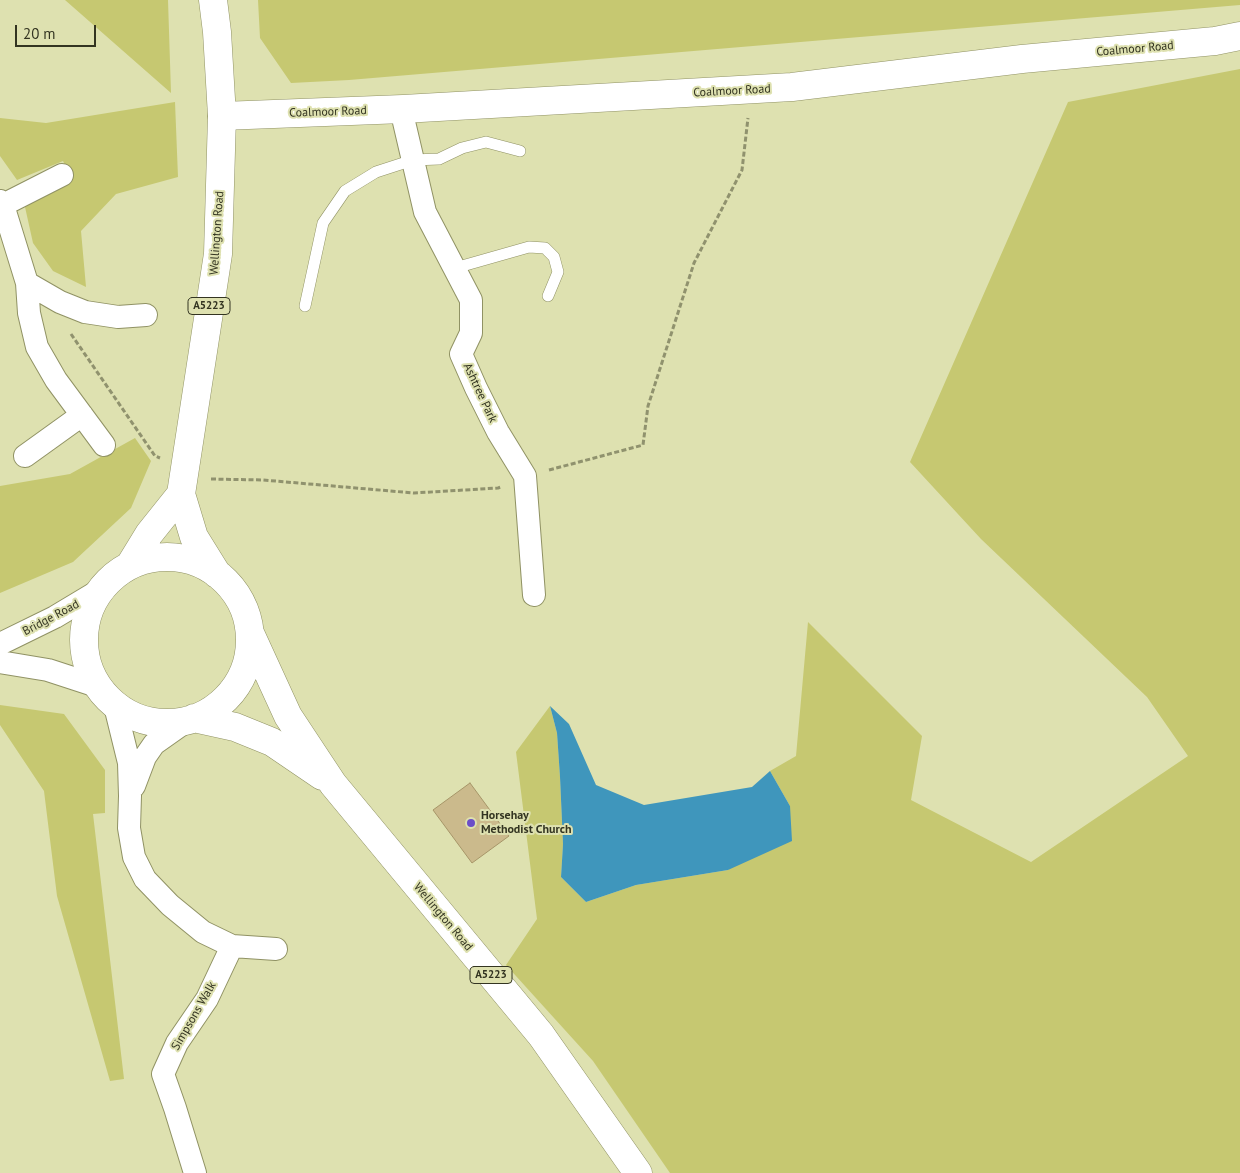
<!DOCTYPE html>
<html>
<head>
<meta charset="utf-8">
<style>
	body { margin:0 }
	#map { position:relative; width:1240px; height:1173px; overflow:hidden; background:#dee1b0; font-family:"PT Sans",sans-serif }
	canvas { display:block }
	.scale { position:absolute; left:15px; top:25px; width:81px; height:22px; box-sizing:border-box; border:2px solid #333421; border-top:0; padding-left:6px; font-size:15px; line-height:18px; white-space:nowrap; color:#333421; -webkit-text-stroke:4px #dee1b0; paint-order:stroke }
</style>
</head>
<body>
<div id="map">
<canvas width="1240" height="1173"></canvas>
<div class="scale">20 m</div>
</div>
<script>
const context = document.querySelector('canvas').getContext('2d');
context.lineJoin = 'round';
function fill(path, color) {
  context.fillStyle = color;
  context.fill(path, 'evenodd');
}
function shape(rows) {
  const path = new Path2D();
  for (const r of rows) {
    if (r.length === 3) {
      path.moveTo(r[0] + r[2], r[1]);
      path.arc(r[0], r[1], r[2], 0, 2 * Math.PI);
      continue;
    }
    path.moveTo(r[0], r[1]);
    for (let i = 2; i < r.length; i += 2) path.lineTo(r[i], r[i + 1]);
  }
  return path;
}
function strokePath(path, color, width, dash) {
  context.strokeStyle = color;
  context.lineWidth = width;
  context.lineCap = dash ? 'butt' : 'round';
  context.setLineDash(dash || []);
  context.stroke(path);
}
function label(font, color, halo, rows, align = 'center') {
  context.font = font + ' "PT Sans",sans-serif';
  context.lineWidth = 4;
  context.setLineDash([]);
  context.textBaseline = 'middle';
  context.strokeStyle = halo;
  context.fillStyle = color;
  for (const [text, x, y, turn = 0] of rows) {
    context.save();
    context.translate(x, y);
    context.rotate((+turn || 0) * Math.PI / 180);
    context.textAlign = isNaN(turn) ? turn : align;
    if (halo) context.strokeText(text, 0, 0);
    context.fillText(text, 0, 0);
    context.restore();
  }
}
const green = shape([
	[65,0,168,0,171,93],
	[258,0,1240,0,1240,5,349,80,291,83,260,38],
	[1240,69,1240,1173,670,1173,593,1061,506,965,537,919,516,752,550,706,557,733,560,777,563,844,561,877,586,902,636,885,728,870,790,806,770,771,796,756,808,622,922,736,911,800,1031,862,1188,756,1147,697,981,539,910,462,1068,102],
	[175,102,178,177,116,194,81,231,86,287,53,271,33,243,25,207,70,175,63,161,17,180,0,156,0,118,46,123],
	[135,438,151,461,131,508,73,562,0,593,0,486,70,474],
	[0,705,64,714,105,770,105,813,93,814,124,1079,110,1081,57,896,44,791,0,725]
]);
const water = shape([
	[550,706,569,724,596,785,644,805,752,787,770,771,790,806,792,841,728,870,636,885,586,902,561,877,563,844,560,777,557,733]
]);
const building = shape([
	[470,783,509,836,472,863,433,810,470,783]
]);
const path = shape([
	[71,334,155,456,160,458],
	[549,470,643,445,648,406,694,263,742,170,748,118],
	[211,479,263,480,414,493,498,488,501,487]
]);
const service = shape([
	[455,268,529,247,545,248,554,257,558,272,548,296],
	[305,306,323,223,345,191,376,172,413,160,439,159,462,148,486,142,520,151]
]);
const minor = shape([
	[403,109,404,122,425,212,471,300,471,333,461,354,476,388,498,432,525,476,534,595],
	[0,201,3,205,27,283,29,313,37,347,56,380,104,445],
	[3,205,62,175],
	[27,283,60,302,85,312,118,317,146,315],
	[25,456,82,415],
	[0,644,55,617,100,590],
	[0,662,48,670,97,686],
	[115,706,129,763,130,796,129,828,134,857,145,879,170,905,203,932,232,946,276,949],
	[134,786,145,757,154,744,188,720],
	[195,1173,175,1108,163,1074,177,1043,207,999,232,946]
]);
const tertiary = shape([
	[222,116,403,109,792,87,1022,59,1215,41,1240,36]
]);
const primary = shape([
	[213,0,217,32,222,116,218,254,181,494,194,537,217,574],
	[167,640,83],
	[130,565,149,534,181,494],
	[250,633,288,716,333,784,541,1035,638,1173],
	[194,718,235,727,272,742,322,776]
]);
const markers = [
	[471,823,5,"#6c4ec8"]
];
const shields = [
	[209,306,42],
	[491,975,42]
];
const shieldNames = [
	["A5223",209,306],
	["A5223",491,975]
];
const streetNames = [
	["Coalmoor Road",1135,49,-5],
	["Coalmoor Road",732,91,-3],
	["Coalmoor Road",328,112,-2],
	["Wellington Road",217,233,-86],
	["Ashtree Park",480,393,65],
	["Bridge Road",51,618,-28],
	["Wellington Road",443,917,50],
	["Simpsons Walk",194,1016,-60]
];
const poiNames = [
	["Horsehay",481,816],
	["Methodist Church",481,830]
];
fill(green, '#c6c871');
fill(water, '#3f96bc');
fill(building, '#cbba8c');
strokePath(building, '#a69568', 1);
strokePath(service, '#909264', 12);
strokePath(minor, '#909264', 24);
strokePath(tertiary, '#909264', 29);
strokePath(primary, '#909264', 29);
strokePath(path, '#90926e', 3, [5, 2.5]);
strokePath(service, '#fff', 11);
strokePath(minor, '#fff', 22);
strokePath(tertiary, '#fff', 28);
strokePath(primary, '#fff', 28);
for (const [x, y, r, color] of markers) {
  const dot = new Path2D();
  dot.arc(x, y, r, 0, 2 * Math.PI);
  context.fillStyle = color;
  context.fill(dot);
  strokePath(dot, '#dee1b0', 2);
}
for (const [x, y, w] of shields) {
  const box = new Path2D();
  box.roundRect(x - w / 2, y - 8.5, w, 17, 4);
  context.fillStyle = '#dee1b0';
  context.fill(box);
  strokePath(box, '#333421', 1);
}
label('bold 11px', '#333421', null, shieldNames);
label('12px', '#333421', '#dee1b0', streetNames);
label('bold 12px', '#333421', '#dee1b0', poiNames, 'left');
</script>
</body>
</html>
